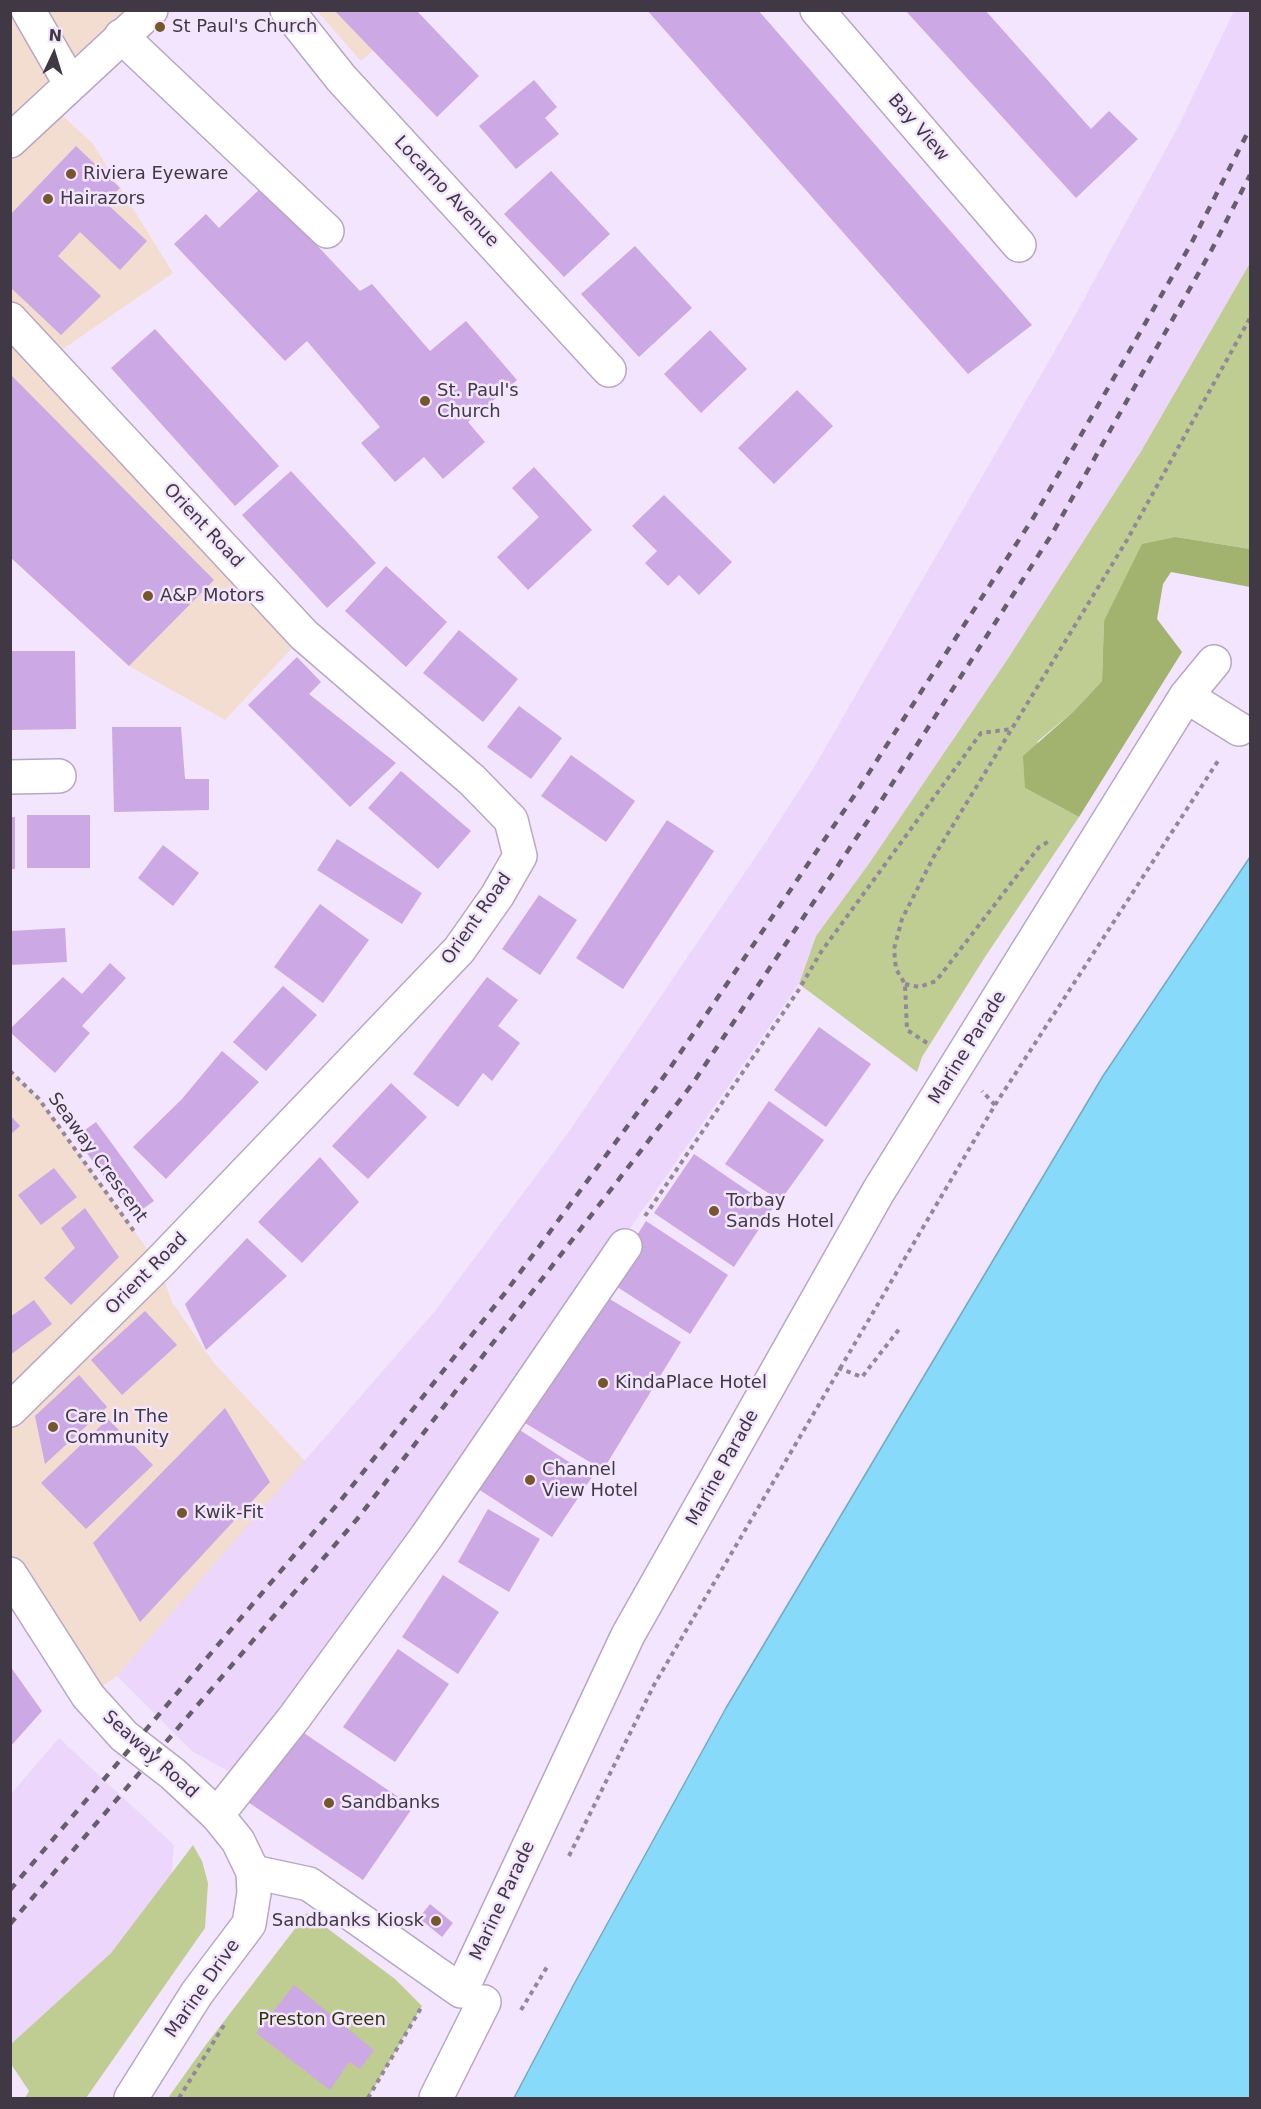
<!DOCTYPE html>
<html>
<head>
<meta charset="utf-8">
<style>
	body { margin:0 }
	#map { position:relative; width:1261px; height:2109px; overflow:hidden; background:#f3e5fd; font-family:"DejaVu Sans",sans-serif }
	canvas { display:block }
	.frame { position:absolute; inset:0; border:12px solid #403945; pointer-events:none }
	.north { position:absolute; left:24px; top:24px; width:60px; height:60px; -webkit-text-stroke:4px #f3e5fd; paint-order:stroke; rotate:4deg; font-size:16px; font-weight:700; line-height:24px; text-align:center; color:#403945 }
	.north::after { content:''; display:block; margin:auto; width:21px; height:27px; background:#403945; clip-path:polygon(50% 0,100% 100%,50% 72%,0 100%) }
</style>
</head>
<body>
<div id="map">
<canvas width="1261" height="2109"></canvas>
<div class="frame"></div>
<div class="north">N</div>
</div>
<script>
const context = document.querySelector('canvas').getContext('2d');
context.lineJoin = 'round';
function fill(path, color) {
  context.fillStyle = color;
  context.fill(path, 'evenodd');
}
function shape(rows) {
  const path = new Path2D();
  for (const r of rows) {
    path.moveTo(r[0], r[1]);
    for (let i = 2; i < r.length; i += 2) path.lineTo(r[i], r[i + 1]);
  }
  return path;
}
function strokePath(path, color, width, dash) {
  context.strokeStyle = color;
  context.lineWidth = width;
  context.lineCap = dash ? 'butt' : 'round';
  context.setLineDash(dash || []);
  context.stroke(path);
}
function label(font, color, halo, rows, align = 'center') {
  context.font = font + ' "DejaVu Sans",sans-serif';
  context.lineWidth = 5;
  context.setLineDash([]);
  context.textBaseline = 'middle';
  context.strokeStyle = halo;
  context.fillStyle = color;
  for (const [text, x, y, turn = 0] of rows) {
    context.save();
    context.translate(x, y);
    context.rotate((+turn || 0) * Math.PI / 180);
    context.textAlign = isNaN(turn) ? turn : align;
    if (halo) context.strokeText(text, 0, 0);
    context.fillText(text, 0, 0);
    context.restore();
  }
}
const commercial = shape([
	[10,11,151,11,49,103,93,144,173,273,63,349,40,347,304,635,225,720,129,666,11,557],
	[317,11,418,11,361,61],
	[10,1071,39,1099,158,1264,172,1302,214,1363,306,1462,117,1676,88,1696,11,1574]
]);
const built = shape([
	[1234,11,1250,11,1250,263,1137,458,1007,660,868,865,816,936,799,984,438,1506,242,1779,192,1751,117,1676,435,1311,568,1133,765,843,813,769,1072,321,1178,127],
	[59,1738,174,1845,172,1873,111,1953,11,2044,11,1794]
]);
const green = shape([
	[1250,263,1250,549,1176,537,1104,621,1102,681,1074,711,1038,741,1025,788,1079,817,985,957,922,1057,917,1072,799,984,816,936,868,865,1007,660,1140,453],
	[193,1845,202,1861,208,1883,205,1928,86,2098,25,2098,29,2091,11,2064,11,2044,111,1953],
	[307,1913,395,1979,422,2006,368,2098,168,2098,205,2046]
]);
const forest = shape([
	[1176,537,1250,549,1250,587,1171,572,1163,584,1157,619,1182,652,1079,817,1025,788,1023,756,1074,711,1102,681,1104,621,1142,544]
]);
const water = shape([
	[1250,857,1250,2098,514,2098,573,1986,726,1708,1103,1076,1250,857]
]);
const building = shape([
	[334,10,416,10,479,76,437,117],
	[647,10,758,10,1032,325,968,374],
	[905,10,985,10,1091,129,1109,111,1138,139,1076,198],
	[534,80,557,107,545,118,559,134,516,169,479,126],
	[76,146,120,188,106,203,147,241,120,270,80,232,58,256,101,296,61,335,10,287,10,215],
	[551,171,610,234,564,277,504,214],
	[262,187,360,291,372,284,430,351,466,321,517,380,468,422,485,442,443,479,424,457,395,482,361,443,380,427,307,341,285,361,174,244,206,214,219,228],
	[635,246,692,308,639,357,581,294],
	[155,329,279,466,235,506,111,368],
	[710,330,747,369,701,413,664,374],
	[10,374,214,580,129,666,10,557],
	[797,390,833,426,774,484,738,448],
	[534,467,592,530,528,590,497,557,539,517,512,488],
	[291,471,376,563,327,608,242,515],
	[664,495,732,562,699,595,679,575,668,586,645,563,657,551,632,526],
	[386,566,447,622,406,667,345,611],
	[459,630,518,679,483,722,423,673],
	[10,651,75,651,76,729,10,730],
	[297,657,321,682,309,694,396,763,350,807,248,705],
	[519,706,562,738,531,779,487,747],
	[112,727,181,727,185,779,209,779,209,810,114,812],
	[571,755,635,801,606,842,541,796],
	[401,771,471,831,438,869,368,808],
	[27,815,90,815,90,868,27,868],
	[10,817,15,817,15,869,10,869],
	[667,820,714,851,623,989,576,958],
	[337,839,422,893,402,924,317,870],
	[163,845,199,873,173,906,138,878],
	[539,895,577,920,540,975,502,949],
	[320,904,369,940,323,1003,274,967],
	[65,928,67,962,10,965,10,931],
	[110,963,126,978,82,1026,90,1033,55,1073,10,1032,10,1029,63,977,82,994],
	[487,977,518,1000,498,1026,520,1043,492,1081,483,1073,458,1107,413,1074],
	[283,986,317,1015,266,1071,233,1042],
	[819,1027,871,1064,826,1127,774,1090],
	[222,1051,259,1082,166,1179,133,1147,182,1099],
	[391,1083,427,1117,368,1179,332,1146],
	[769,1101,824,1140,780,1201,725,1164],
	[10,1115,20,1126,10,1135],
	[96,1122,154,1201,133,1216,75,1137],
	[694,1154,773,1208,734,1267,654,1213],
	[320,1157,359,1202,302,1263,258,1222],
	[54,1168,77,1197,41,1225,18,1195],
	[85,1208,119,1257,71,1305,44,1278,75,1248,61,1228],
	[646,1221,728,1275,690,1334,608,1281],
	[247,1238,287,1276,206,1350,185,1304],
	[603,1295,681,1342,603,1470,525,1423],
	[34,1300,52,1324,10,1355,10,1317],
	[145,1311,177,1345,122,1395,91,1360],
	[79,1375,107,1407,45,1464,35,1416],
	[225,1408,270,1482,140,1622,93,1543],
	[108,1419,153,1465,86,1529,41,1483],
	[509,1423,592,1477,552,1537,469,1483],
	[488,1509,540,1539,509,1592,458,1562],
	[443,1575,499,1612,458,1674,402,1637],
	[398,1649,449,1684,395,1762,343,1727],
	[10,1666,42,1711,10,1747],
	[295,1727,413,1807,363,1880,245,1800],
	[430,1904,453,1923,442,1937,419,1918],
	[294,1985,374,2050,360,2069,349,2062,330,2090,256,2033]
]);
const path = shape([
	[905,984,919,987,936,981,1039,847,1051,840],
	[927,1043,907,1030,905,984,896,969,894,949,902,919,933,858,1127,540,1250,318],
	[10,1071,39,1099,136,1234],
	[995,1105,1218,761],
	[645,1216,798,991,821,952,981,733,1012,729],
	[838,1368,862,1377,900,1328],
	[569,1856,654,1685,995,1105,982,1091],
	[521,2010,547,1967],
	[179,2098,224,2025],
	[368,2098,421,2008]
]);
const minor = shape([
	[28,10,70,83],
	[287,10,341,78,609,370],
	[817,10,1019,245],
	[121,36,327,231],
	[10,319,304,635,472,780,511,820,520,856,497,896,459,950,158,1264,10,1410],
	[1186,696,1239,729],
	[10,777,59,776],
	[217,1815,294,1718,427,1536,625,1246],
	[253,1872,309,1884,461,1991,628,1635,878,1192,1186,696,1214,662],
	[436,2098,484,2002]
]);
const major = shape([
	[10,141,151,10],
	[10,1574,88,1696,124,1736,173,1774,217,1815,238,1841,253,1872,254,1893,249,1924,197,1993,131,2098]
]);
const rail = shape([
	[10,1890,341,1500,505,1293,668,1071,854,796,1035,515,1192,242,1250,128],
	[10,1924,358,1518,693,1083,883,798,1052,534,1211,251,1250,175]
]);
const markers = [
	[160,27,6,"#76562c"],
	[71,174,6,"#76562c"],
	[48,199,6,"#76562c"],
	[425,401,6,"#76562c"],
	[148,596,6,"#76562c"],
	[714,1211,6,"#76562c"],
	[603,1383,6,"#76562c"],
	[53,1427,6,"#76562c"],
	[530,1480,6,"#76562c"],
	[182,1513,6,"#76562c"],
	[329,1803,6,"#76562c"],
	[436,1921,6,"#76562c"]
];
const poiNames = [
	["St Paul's Church",172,27],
	["Riviera Eyeware",83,174],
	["Hairazors",60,199],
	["St. Paul's",437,391],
	["Church",437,412],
	["A&P Motors",160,596],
	["Torbay",726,1201],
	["Sands Hotel",726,1222],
	["KindaPlace Hotel",615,1383],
	["Care In The",65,1417],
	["Community",65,1438],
	["Channel",542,1470],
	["View Hotel",542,1491],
	["Kwik-Fit",194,1513],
	["Sandbanks",341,1803],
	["Sandbanks Kiosk",424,1921,"right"]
];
const streetNames = [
	["Bay View",918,128,49],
	["Locarno Avenue",446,192,47],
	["Orient Road",203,526,47],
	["Orient Road",477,919,-55],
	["Marine Parade",968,1048,-58],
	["Seaway Crescent",97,1158,54],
	["Orient Road",147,1274,-45],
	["Marine Parade",723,1468,-61],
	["Seaway Road",150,1755,42],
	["Marine Parade",503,1901,-65],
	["Marine Drive",203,1989,-55]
];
const parkNames = [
	["Preston Green",322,2020]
];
fill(commercial, '#f3dcd0');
fill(built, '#ecd6fc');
fill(green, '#bfcd93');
fill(forest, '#a2b26f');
fill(water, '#88dafa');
strokePath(water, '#72aac4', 1.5);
fill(building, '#cca8e4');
strokePath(minor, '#b8a7c4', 36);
strokePath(major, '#b8a7c4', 36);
strokePath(path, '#928899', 4, [4.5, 4.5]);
strokePath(minor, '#fff', 33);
strokePath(major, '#fff', 33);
strokePath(rail, '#675e6d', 4.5, [8, 8]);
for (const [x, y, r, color] of markers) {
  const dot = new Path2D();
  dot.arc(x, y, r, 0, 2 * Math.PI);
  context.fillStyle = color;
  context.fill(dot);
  strokePath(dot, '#f3e5fd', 2);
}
label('18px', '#403945', '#f3e5fd', poiNames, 'left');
label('18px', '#403945', '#f3e5fd', streetNames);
label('18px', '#2e3703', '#f3e5fd', parkNames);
</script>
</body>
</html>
